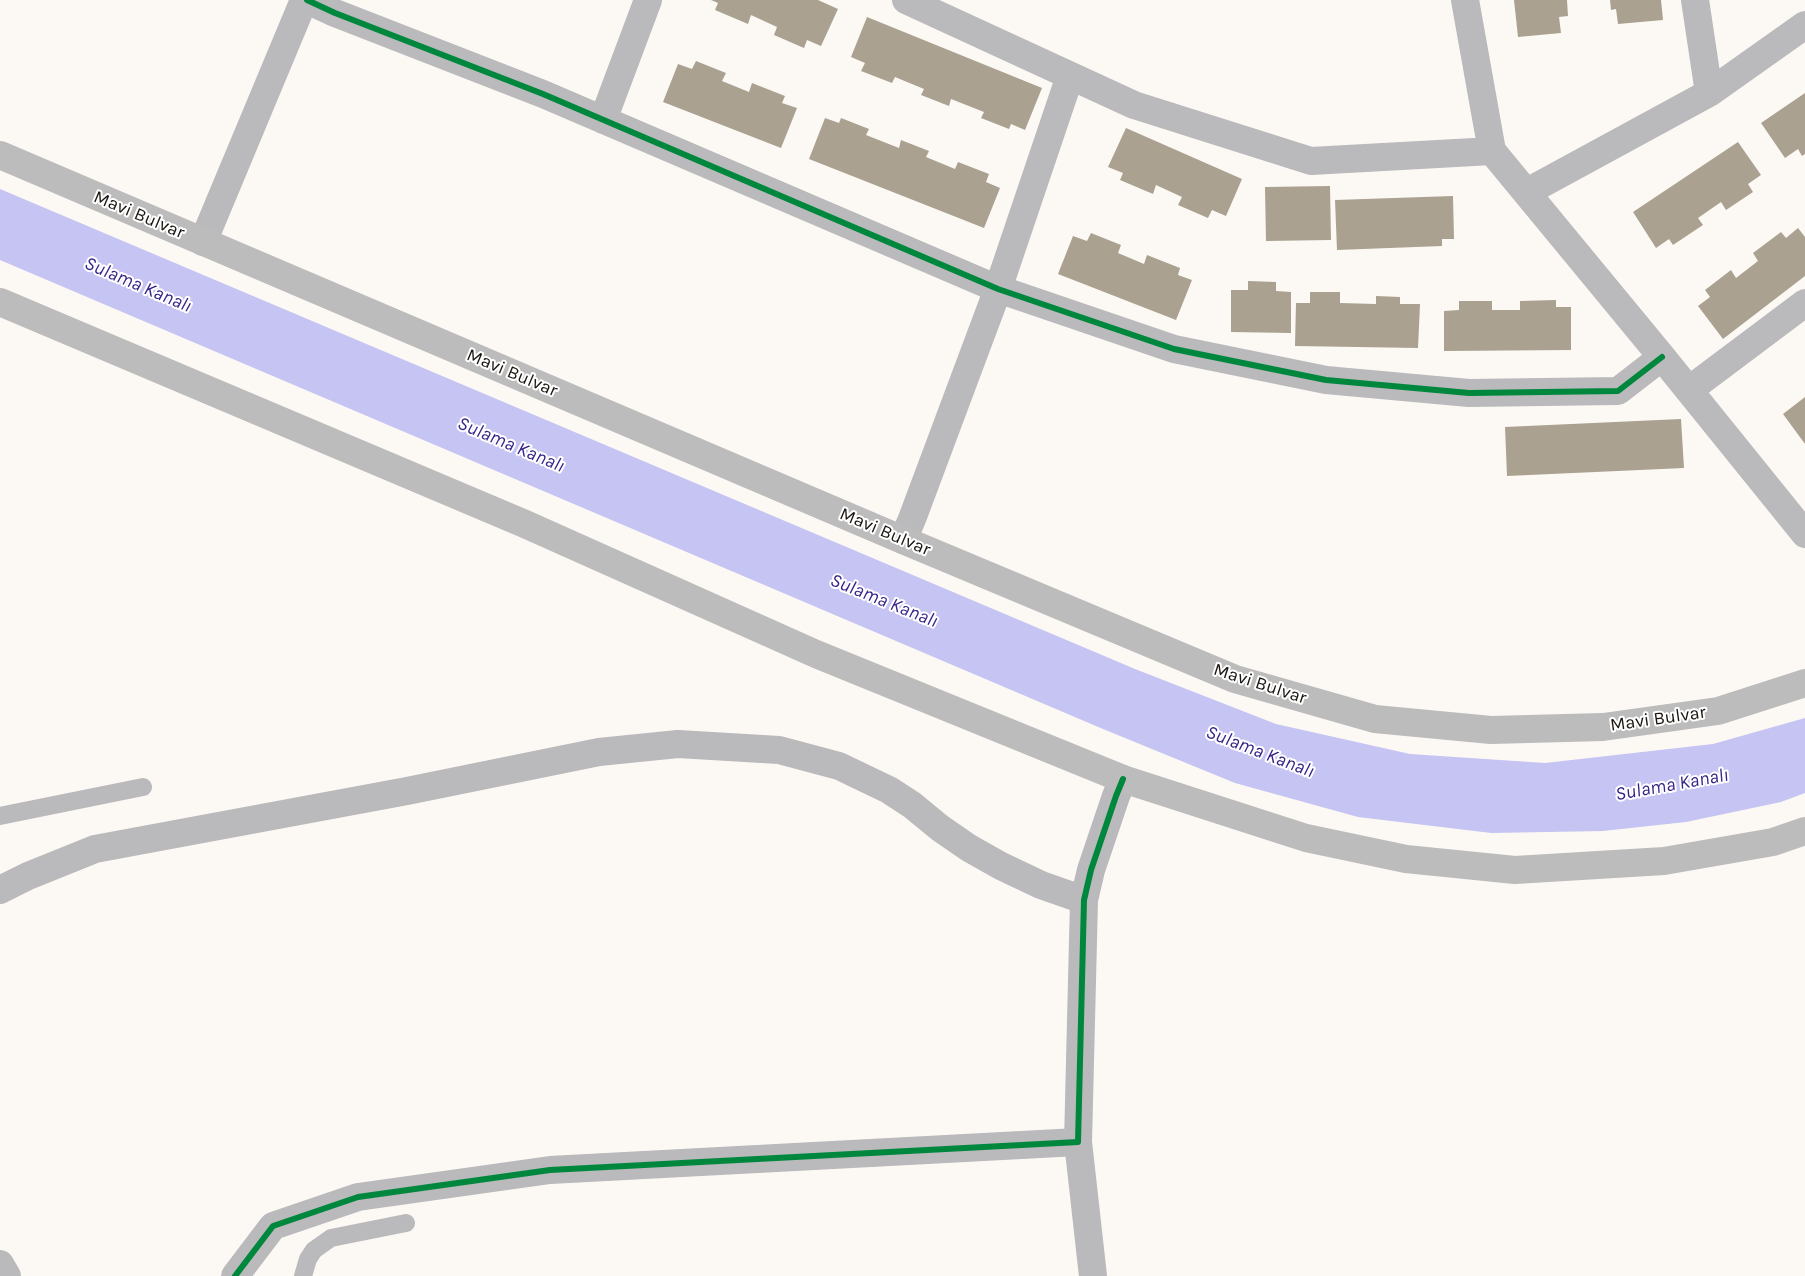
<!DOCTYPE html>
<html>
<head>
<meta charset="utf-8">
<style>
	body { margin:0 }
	canvas { display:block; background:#fcf8f4 }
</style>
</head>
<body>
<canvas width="1805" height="1276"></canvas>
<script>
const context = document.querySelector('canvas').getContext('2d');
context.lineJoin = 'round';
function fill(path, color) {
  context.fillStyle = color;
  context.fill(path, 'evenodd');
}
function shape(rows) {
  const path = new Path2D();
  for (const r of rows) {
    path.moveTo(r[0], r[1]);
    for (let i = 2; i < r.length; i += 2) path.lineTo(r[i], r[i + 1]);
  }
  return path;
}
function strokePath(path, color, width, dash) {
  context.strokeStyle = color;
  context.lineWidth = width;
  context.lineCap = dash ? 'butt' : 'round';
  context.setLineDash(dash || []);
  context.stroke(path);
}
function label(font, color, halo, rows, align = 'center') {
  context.font = font + ' Karla,sans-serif';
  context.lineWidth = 4;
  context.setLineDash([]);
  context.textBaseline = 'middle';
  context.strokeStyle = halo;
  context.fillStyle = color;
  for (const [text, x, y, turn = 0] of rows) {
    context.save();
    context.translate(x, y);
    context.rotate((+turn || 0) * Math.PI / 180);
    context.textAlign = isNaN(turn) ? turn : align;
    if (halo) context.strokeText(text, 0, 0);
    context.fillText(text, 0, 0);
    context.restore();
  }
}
const water = shape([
	[0,189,1135,669,1276,724,1410,754,1545,763,1713,744,1805,718,1805,793,1781,802,1686,822,1603,831,1491,833,1358,817,1235,783,1103,729,0,260]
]);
const building = shape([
	[711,0,818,0,838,9,821,46,807,40,804,48,774,35,777,27,751,15,748,24,715,10,718,3],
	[1514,0,1567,0,1568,16,1559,17,1561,33,1518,37],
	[1610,0,1661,0,1663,20,1618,24,1616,9,1611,10],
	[867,17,1042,88,1025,130,1011,124,1009,129,981,118,984,112,951,99,949,106,921,95,924,89,895,77,892,83,861,71,865,63,851,57],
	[696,61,726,73,722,81,749,92,752,83,785,96,782,103,797,108,781,148,663,102,678,64,692,69],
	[1805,93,1805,154,1802,156,1798,149,1785,158,1761,123],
	[825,118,839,123,841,118,869,129,866,135,899,148,901,140,929,151,926,157,955,169,958,162,989,174,986,182,1000,188,984,228,809,159],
	[1126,128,1242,179,1226,216,1212,210,1208,218,1178,205,1182,197,1156,185,1153,194,1120,180,1123,173,1108,167],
	[1738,142,1761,175,1748,184,1753,192,1726,210,1721,202,1698,218,1703,225,1673,245,1669,239,1656,248,1633,212],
	[1330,186,1331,240,1266,241,1265,187],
	[1453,196,1454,239,1442,239,1442,246,1337,250,1335,200],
	[1798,228,1805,237,1805,276,1723,339,1698,306,1710,297,1705,290,1731,270,1736,278,1758,261,1753,253,1781,232,1786,238],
	[1091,233,1121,245,1118,253,1144,264,1147,255,1180,268,1178,275,1192,280,1176,320,1058,274,1073,236,1087,241],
	[1248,281,1276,282,1276,291,1291,292,1291,333,1231,332,1231,290,1248,290],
	[1310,292,1340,292,1340,303,1376,304,1376,296,1400,297,1400,304,1420,304,1418,348,1295,346,1296,303,1310,303],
	[1556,300,1556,307,1571,307,1571,350,1444,351,1444,311,1459,310,1459,301,1492,301,1492,310,1520,310,1520,301],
	[1805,397,1805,444,1783,414],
	[1681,419,1684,468,1507,476,1505,427]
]);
const service = shape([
	[0,816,143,787],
	[303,1276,308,1259,314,1250,331,1238,406,1223]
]);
const minor = shape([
	[307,0,335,13,543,94,998,289,1174,349,1326,380,1469,393,1618,391,1662,357],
	[906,0,1134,105,1311,161,1492,151],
	[1465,0,1492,151,1662,357,1805,534],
	[1695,0,1709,93],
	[603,120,648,0],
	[1527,192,1709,93,1805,25],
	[203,242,304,0],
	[1689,390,1805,303],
	[903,540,912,519,998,289,1070,76],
	[0,890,28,876,95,849,407,791,599,752,678,744,779,750,839,766,889,790,912,805,940,828,969,848,1001,866,1041,885,1084,900],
	[1078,1142,1093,1276],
	[0,1264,7,1276],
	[235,1276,273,1226,358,1197,550,1170,1078,1142,1084,900,1091,870,1116,796,1123,779]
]);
const primary = shape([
	[0,155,903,540,1235,679,1375,719,1491,730,1603,727,1718,711,1805,683],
	[0,302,525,524,816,654,1123,779,1306,838,1406,859,1515,870,1664,861,1773,842,1805,831]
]);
const cycleway = shape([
	[307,0,335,13,543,94,998,289,1174,349,1326,380,1469,393,1618,391,1662,357],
	[235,1276,273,1226,358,1197,550,1170,1078,1142,1084,900,1091,870,1116,796,1123,779]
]);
const streetNames = [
	["Mavi Bulvar",139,215,23],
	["Mavi Bulvar",512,373,23],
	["Mavi Bulvar",885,532,23],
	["Mavi Bulvar",1260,684,18],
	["Mavi Bulvar",1658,719,-8]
];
const waterNames = [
	["Sulama Kanalı",138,285,23],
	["Sulama Kanalı",511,445,23],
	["Sulama Kanalı",884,601,22],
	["Sulama Kanalı",1260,752,21],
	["Sulama Kanalı",1672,785,-10]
];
fill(water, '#c5c4f3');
fill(building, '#aaa191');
strokePath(service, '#bab9bb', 18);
strokePath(minor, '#bab9bb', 28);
strokePath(primary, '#bcbcbd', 28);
strokePath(cycleway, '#00873e', 6);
label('18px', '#1a140d', '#fff', streetNames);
label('italic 19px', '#372487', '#fff', waterNames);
</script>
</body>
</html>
